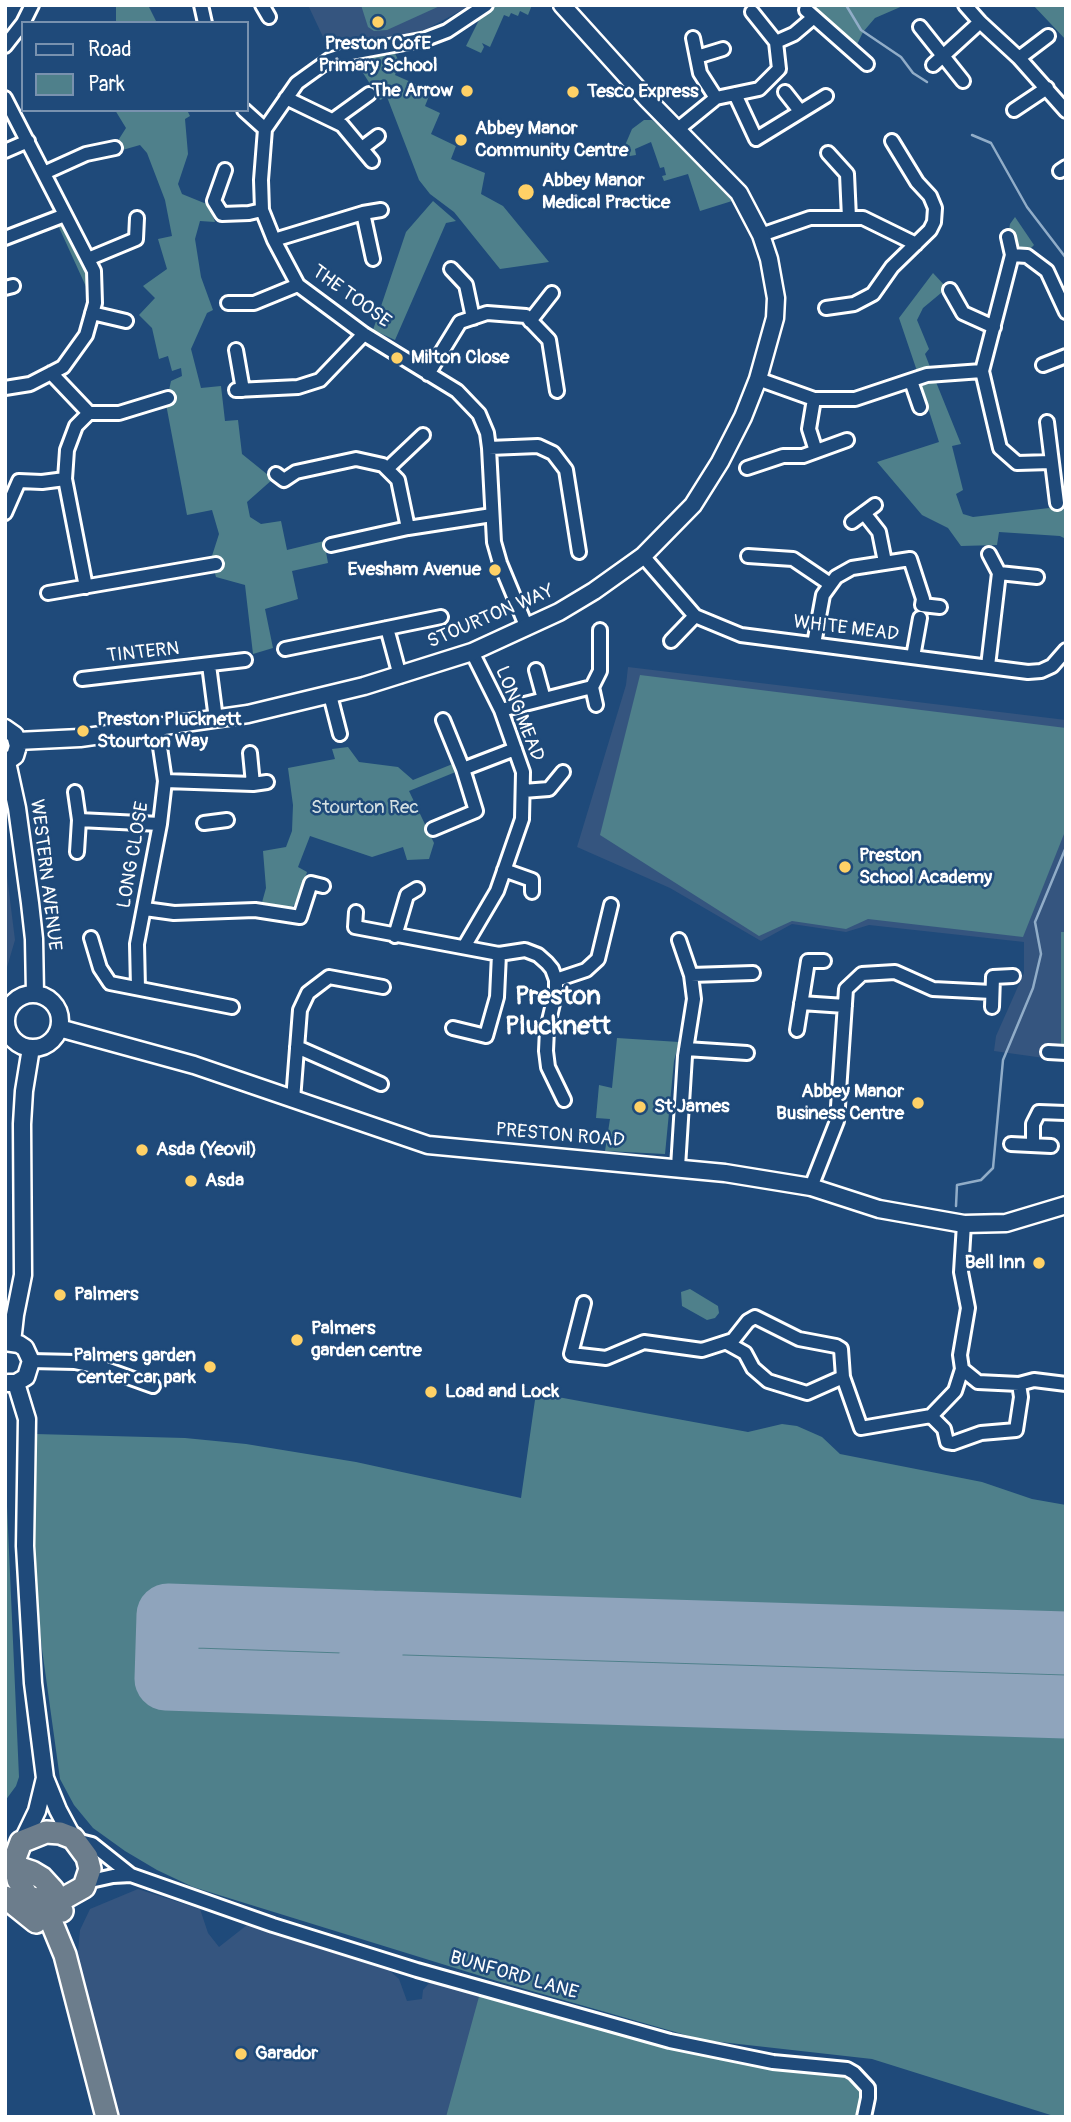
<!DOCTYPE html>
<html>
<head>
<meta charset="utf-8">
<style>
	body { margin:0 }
	#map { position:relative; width:1071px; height:2122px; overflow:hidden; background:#1f4a7a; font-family:Pangolin,sans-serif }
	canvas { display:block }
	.frame { position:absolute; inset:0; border:7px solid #fff; pointer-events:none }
	.legend { position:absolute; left:21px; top:21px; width:228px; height:91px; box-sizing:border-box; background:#1f4a7a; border:2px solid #7992af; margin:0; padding:9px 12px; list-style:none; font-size:21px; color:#fff }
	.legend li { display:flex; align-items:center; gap:14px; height:35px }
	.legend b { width:35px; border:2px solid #7992af }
</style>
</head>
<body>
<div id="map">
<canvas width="1071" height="2122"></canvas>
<div class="frame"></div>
<ul class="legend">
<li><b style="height:9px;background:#1f4a7a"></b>Road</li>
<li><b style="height:19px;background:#4f808b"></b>Park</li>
</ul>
</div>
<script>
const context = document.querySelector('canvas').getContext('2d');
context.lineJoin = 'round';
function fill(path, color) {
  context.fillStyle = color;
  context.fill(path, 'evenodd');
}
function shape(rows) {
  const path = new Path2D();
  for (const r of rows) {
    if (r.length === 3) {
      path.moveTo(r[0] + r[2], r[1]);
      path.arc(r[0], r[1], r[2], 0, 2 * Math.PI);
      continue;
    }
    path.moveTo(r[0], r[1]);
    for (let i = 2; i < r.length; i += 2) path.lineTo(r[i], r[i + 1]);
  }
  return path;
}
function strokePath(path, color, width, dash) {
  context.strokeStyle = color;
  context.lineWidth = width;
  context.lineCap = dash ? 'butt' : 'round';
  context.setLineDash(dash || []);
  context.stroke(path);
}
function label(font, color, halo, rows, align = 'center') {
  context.font = font + ' Pangolin,sans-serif';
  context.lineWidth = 5;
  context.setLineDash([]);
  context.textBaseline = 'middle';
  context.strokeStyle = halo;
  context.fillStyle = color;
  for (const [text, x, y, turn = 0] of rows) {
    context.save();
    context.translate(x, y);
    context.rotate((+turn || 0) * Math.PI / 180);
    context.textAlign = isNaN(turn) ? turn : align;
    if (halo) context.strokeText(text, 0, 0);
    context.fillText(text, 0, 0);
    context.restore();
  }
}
const built = shape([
	[308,5,471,5,423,31,378,40,331,45,324,39],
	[628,667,1066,720,1066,1048,1045,1048,1044,1058,994,1051,996,1036,1024,973,1024,942,869,925,846,932,792,924,761,941,670,888,577,847,626,685],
	[5,860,15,940,5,974],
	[138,1889,200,1909,208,1933,219,1947,247,1925,390,1971,399,1979,407,2001,422,1999,423,1990,430,1982,439,1981,859,2117,118,2117,78,1952,80,1930,90,1909]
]);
const green = shape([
	[116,5,148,5,157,23,116,23],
	[361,5,442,5,387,30,374,31,368,27],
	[495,5,532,5,528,15,520,11,518,16,511,13,509,17,504,15,490,47,482,43,484,47,481,53,466,46,479,20],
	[796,5,905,5,875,18,863,32,851,57],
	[1033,5,1066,6,1066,40],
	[393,50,400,63,395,75,431,91,425,106,440,113,431,134,456,146,451,159,485,173,481,194,503,206,549,262,500,269,454,212,430,194,419,180,387,97,380,100,360,68,348,65,346,58],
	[115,110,187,110,190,116,185,119,188,154,178,184,182,194,209,205,215,222,200,221,195,239,201,277,213,310,207,313,191,349,201,388,221,386,225,421,238,420,242,454,273,479,247,502,250,517,261,524,281,521,287,550,324,541,328,563,292,571,298,599,265,609,273,648,253,654,245,585,216,577,211,559,219,534,212,510,187,515,166,404,171,381,182,376,181,368,172,371,168,356,159,359,152,328,139,315,155,298,143,286,167,269,158,239,172,236,165,200,147,153,140,145,119,151,119,139,126,128],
	[644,120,652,120,669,134,715,180,732,201,700,211,688,174,664,181,662,176,666,175,664,167,660,168,651,142,635,149,636,155,624,157,623,150,632,129],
	[433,201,456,221,446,223,395,340,373,330,406,232],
	[1015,217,1034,245,1029,250,1013,244,1009,230,1010,224],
	[57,223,68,229,89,272,90,290,88,291],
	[933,273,947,288,923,308,917,320,929,349,925,354,932,372,918,374,899,318],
	[936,382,961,444,952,446,963,490,956,494,963,514,973,517,1066,506,1066,539,1060,536,999,532,997,545,961,546,948,528,922,515,877,462,939,442,921,386],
	[640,675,1066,728,1066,829,1023,937,868,919,846,929,792,921,759,936,600,835],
	[348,747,359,762,398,767,413,780,455,763,458,771,409,791,434,843,429,859,407,860,403,847,372,857,310,836,298,867,307,872,298,902,288,910,261,906,266,888,263,851,286,847,292,831,293,805,288,768,335,759,332,749],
	[1061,932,1066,932,1066,1046,1061,1046],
	[617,1038,679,1042,674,1061,665,1154,605,1151,610,1119,596,1118,599,1085,612,1088],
	[690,1289,718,1306,719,1313,715,1318,707,1320,682,1306,681,1292],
	[536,1393,748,1432,782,1424,797,1426,822,1437,840,1454,982,1482,1032,1499,1066,1505,1066,2117,1057,2117,872,2059,703,2040,497,1981,193,1887,157,1870,125,1851,93,1828,74,1805,60,1779,42,1649,34,1570,35,1434,185,1438,246,1444,356,1462,521,1498],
	[5,1461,19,1777,16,1786,5,1801],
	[480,1993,848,2074,861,2088,862,2095,859,2117,446,2117]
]);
const stream = shape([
	[846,5,861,30,901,57,913,73,927,82],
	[972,135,991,143,1027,207,1066,258],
	[956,1206,957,1185,981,1180,993,1168,1003,1060,1033,988,1041,954,1035,922,1066,847]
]);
const runway = shape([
	[168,1615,372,1622,370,1686,166,1679,168,1615],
	[1066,1643,372,1622,370,1686,1066,1707]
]);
const street = shape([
	[201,5,205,23],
	[262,5,269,17],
	[486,5,447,31,426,39,351,53,329,60,297,83,265,129,261,180,262,210,274,240,298,285,364,334,457,391,479,414,487,433,489,448,494,542,500,563,527,628],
	[965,5,980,22,1019,58,1066,111],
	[806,10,867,64],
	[23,23,32,5],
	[920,27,963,81],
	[693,38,700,73,716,98],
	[776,42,794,34,814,17],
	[5,46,23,23],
	[697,57,723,49],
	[1019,58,1048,36],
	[933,65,980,22],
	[785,92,800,111],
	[735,94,756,139,826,96],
	[5,98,94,271,95,303,86,335,63,367,30,384,5,388],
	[286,98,342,125,372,161],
	[244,110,265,129],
	[1014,110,1047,88],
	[333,120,369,94],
	[678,129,716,98,759,89,779,69,776,42,752,12],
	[362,148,378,136],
	[5,151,28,141],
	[828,153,847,174,849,218],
	[225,170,214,201,222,214,249,213,262,210],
	[1060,171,1066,167],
	[44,173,86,154,115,148],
	[363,213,373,259],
	[761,235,810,218,863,218,916,244],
	[1008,237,1012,255],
	[5,238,65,215],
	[274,240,363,213,381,210],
	[88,259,136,239,137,218],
	[451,269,466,285,473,318],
	[5,288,13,286],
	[950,290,963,313,994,327],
	[228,303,254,303,298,285],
	[826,308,854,304,873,294,892,267,930,230,934,222,935,208,930,196,917,182,892,141],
	[92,313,126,321],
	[530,321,552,293],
	[236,350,243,390],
	[1043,365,1066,356],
	[51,373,89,413,119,413,168,398],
	[428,374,460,322,487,313,526,316,549,340,557,391],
	[758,379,814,399,855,399,927,375,982,371],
	[911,381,920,407],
	[236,390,298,387,320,380,364,334],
	[814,399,809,429,816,451],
	[1047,422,1057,503],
	[489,448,538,446,553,453,566,470,579,552],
	[1051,462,1017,463,1000,448,982,371,1012,255,1027,256,1047,271,1066,312],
	[747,468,783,456,803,456,847,440],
	[387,469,423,435],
	[276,474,284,480,296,472,356,459,383,465,398,480,408,528],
	[5,513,19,481,42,482,65,479],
	[864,513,879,532,885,562],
	[852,522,875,505],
	[331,545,408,528,492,515],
	[643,556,695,616,741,635,1028,672,1041,671,1052,666,1066,650],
	[748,556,793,559,830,584],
	[999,573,1037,577],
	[86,587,65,479,67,450,76,426,89,413],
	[48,593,216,564],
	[387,628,400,676],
	[671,641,695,616],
	[814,644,823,595,836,577,852,568,910,559,923,599,922,605,940,607],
	[285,649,441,617],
	[913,657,920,618],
	[209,665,216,719],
	[988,666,999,573,989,554],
	[536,670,544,699],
	[82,679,245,660],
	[592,687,596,705],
	[330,695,340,734],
	[501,710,592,687,600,671,600,630],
	[463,769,515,749],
	[165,781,253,784,250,753],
	[253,784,267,782],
	[523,791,549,789,563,772],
	[75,792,79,820,77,852],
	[79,820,160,824],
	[204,823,227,820],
	[433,829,476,811,463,769,443,720],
	[504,870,532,880,532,892],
	[145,909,174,913,255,910,300,917,311,883,323,886],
	[356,912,355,927,499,954,525,950,538,955,547,963,552,969,556,980,586,970,598,959,611,905],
	[395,936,407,895,417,889],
	[91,938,100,968,110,983,232,1007],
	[464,947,497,891,522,819,523,772,501,710,472,652],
	[691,975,753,973],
	[556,980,556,991,547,1029,546,1051,548,1067,564,1100],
	[138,988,137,944,160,824,165,781,157,727],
	[801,1003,845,1006],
	[992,1007,993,977,1013,976],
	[453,1028,486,1036,497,997,499,954],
	[797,1030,808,961,824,961],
	[297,1047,381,1084],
	[686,1049,747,1053],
	[1048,1052,1066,1053],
	[293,1100,300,1010,308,993,329,977,383,987],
	[1011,1144,1051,1146],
	[1033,1145,1033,1124,1039,1112,1066,1113],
	[678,1167,685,1056,694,999,691,975,679,940],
	[811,1187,837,1121,846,989,862,974,895,972,933,989,992,992],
	[584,1303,571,1354,606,1358,644,1342,702,1350,733,1340,748,1321,755,1317,799,1339,836,1346,841,1349,843,1377,861,1428,931,1416,955,1391,962,1369,960,1355,968,1308,961,1272,964,1224],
	[727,1343,745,1353,753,1368,768,1381,807,1393,843,1377],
	[31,1361,75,1362,100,1367,153,1386],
	[962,1369,978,1382,1019,1384,1034,1380,1066,1384],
	[931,1416,944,1429,947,1442,953,1443,981,1433,1016,1430,1021,1397,1019,1384],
	[76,1840,92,1844,131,1875,273,1925,417,1970,670,2041,773,2062,847,2069,854,2073,868,2088,868,2098,864,2117],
	[86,1882,113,1876,131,1875]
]);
const secondary = shape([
	[5,728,15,735,18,746,15,756,5,763],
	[17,741,80,738,248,714,364,686,472,652,559,612,594,591,643,556,693,505,720,462,743,417,758,379,775,318,776,298,769,259,761,235,739,193,647,99,562,5],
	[7,762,17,808,30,903,34,939,35,994],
	[33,1021,27],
	[59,1028,194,1065,428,1145,725,1173,811,1187,879,1209,964,1224,1006,1223,1066,1205],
	[5,1342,19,1344,25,1348,31,1361,26,1377,16,1383,8,1383],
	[12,1342,15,1315,23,1275,22,1124,24,1091,31,1048],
	[16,1383,27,1419,25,1546,33,1683,45,1778,58,1810,73,1838],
	[23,1840,37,1811,45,1778]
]);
const highway = shape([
	[46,1832,60,1833,73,1838,87,1857,90,1869,84,1887,59,1901,51,1902,28,1897,18,1880,15,1865,15,1858,21,1842,46,1832],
	[5,1863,32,1872,42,1878,53,1890,62,1911],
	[5,1897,36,1922],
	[32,1899,51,1921,65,1955,107,2117]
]);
const markers = [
	[378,22,7,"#ffd166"],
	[467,91,7,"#ffd166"],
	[573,92,7,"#ffd166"],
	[461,140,7,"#ffd166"],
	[526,192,9,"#ffd166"],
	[397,358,7,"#ffd166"],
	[495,570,7,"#ffd166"],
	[83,731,7,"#ffd166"],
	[845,867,7,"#ffd166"],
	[918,1103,7,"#ffd166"],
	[640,1107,7,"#ffd166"],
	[142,1150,7,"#ffd166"],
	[191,1181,7,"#ffd166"],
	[1039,1263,7,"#ffd166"],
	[60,1295,7,"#ffd166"],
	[297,1340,7,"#ffd166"],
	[210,1367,7,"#ffd166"],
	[431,1392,7,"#ffd166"],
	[241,2054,7,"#ffd166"]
];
const poiNames = [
	["Preston CofE",378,44,"center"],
	["Primary School",378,66,"center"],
	["The Arrow",453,91,"right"],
	["Tesco Express",587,92],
	["Abbey Manor",475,129],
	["Community Centre",475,151],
	["Abbey Manor",542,181],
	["Medical Practice",542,203],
	["Milton Close",411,358],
	["Evesham Avenue",481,570,"right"],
	["Preston Plucknett",97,720],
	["Stourton Way",97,742],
	["Preston",859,856],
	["School Academy",859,878],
	["Abbey Manor",904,1092,"right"],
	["Business Centre",904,1114,"right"],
	["St James",654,1107],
	["Asda (Yeovil)",156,1150],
	["Asda",205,1181],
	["Bell Inn",1025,1263,"right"],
	["Palmers",74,1295],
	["Palmers",311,1329],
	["garden centre",311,1351],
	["Palmers garden",196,1356,"right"],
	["center car park",196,1378,"right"],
	["Load and Lock",445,1392],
	["Garador",255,2054]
];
const streetNames = [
	["THE TOOSE",351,297,36],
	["STOURTON WAY",491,617,-23],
	["WHITE MEAD",846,629,7],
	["TINTERN",143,653,-6],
	["LONG MEAD",519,714,68],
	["LONG CLOSE",134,855,-80],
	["WESTERN AVENUE",45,875,83],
	["PRESTON ROAD",560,1136,5],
	["BUNFORD LANE",514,1976,16]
];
const parkNames = [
	["Stourton Rec",365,808]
];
const districtNames = [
	["Preston",558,997],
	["Plucknett",558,1027]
];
fill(built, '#35557f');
fill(green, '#4f808b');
strokePath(stream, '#91adc8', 2.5);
strokePath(runway, '#8fa4bc', 63);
strokePath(street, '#fff', 18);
strokePath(secondary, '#fff', 21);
strokePath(highway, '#fff', 26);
strokePath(street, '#1f4a7a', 12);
strokePath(secondary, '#1f4a7a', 16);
strokePath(highway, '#6c7d8c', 21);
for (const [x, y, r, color] of markers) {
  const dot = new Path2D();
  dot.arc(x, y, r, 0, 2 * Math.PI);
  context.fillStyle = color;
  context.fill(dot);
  strokePath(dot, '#1f4a7a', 2.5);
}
label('bold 19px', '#fff', '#1f4a7a', poiNames, 'left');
label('19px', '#fff', '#1f4a7a', streetNames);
label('19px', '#d3dfe2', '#1f4a7a', parkNames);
label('bold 26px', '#fff', '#1f4a7a', districtNames);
</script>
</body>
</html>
